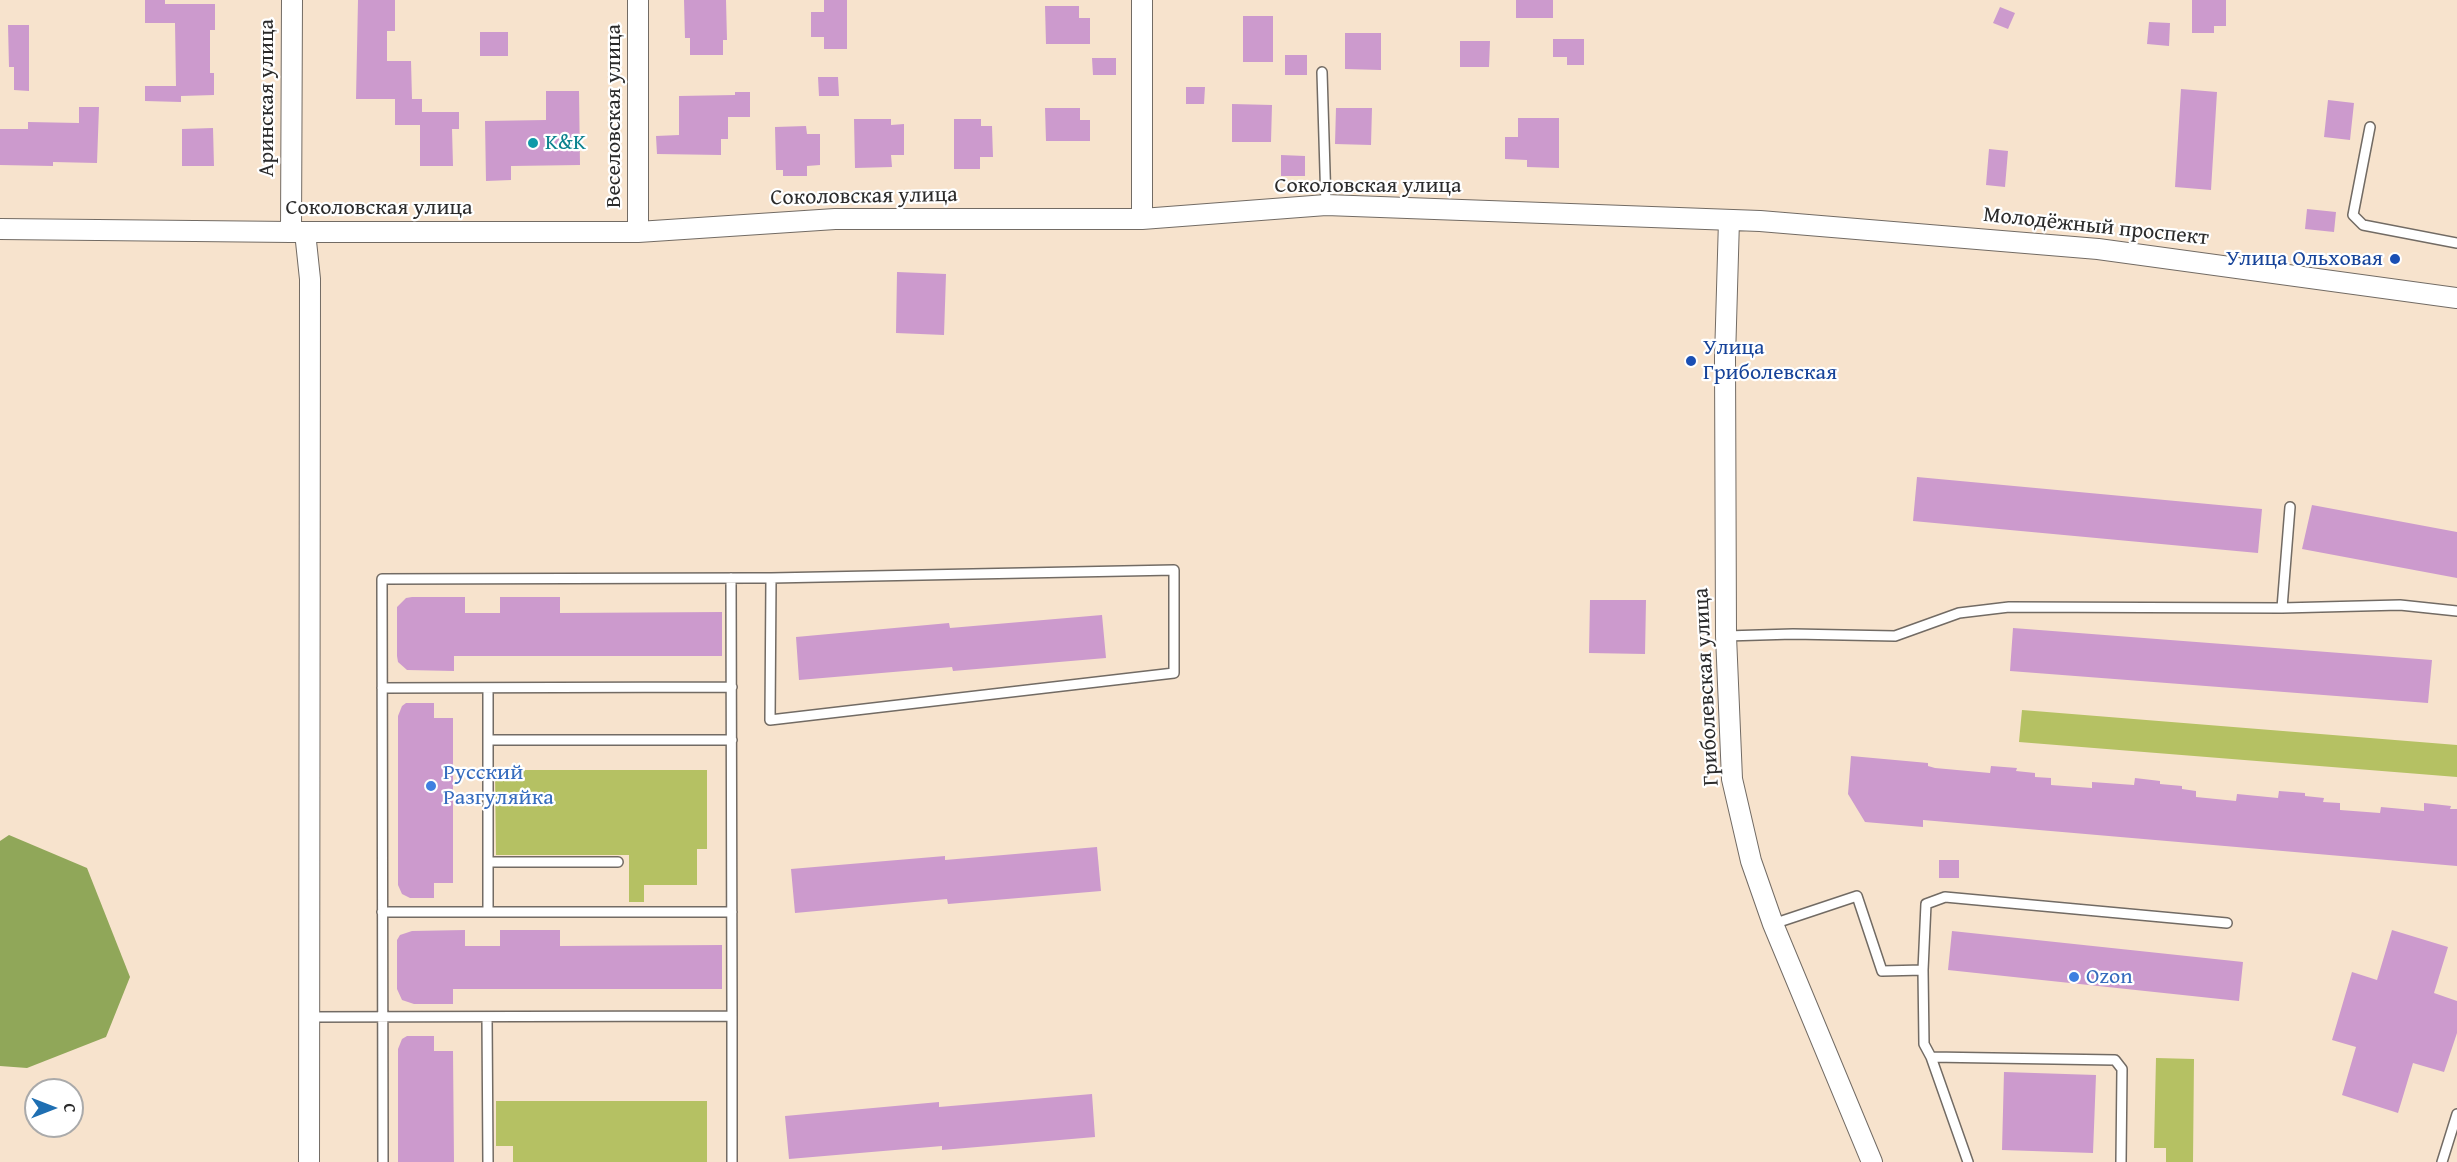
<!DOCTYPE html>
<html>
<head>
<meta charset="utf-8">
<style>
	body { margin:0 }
	#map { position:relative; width:2457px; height:1162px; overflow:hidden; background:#f7e3cd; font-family:"Gentium Book Plus",serif }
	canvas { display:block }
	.north { position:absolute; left:24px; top:1078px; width:60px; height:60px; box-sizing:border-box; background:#fff; border:2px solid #aaa; border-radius:50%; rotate:90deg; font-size:16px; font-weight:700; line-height:24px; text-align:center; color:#2b2b2b }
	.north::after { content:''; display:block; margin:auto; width:21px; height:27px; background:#1f6fb2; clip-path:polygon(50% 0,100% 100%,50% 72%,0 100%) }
</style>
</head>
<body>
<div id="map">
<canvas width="2457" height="1162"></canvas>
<div class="north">С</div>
</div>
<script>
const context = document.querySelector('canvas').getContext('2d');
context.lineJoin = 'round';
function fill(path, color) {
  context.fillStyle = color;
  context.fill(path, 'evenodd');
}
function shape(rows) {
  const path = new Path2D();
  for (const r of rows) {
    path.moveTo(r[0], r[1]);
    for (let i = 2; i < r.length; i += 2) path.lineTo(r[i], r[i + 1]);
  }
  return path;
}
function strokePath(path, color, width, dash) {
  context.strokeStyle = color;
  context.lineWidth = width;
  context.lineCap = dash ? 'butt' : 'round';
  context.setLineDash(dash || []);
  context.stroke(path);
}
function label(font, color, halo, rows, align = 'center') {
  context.font = font + ' "Gentium Book Plus",serif';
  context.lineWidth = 4.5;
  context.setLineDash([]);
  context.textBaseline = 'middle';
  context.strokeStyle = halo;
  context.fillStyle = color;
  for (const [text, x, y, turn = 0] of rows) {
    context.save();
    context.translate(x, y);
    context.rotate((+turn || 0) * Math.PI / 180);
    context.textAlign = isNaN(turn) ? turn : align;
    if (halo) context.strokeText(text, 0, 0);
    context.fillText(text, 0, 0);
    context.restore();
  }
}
const green = shape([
	[2022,710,2457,745,2457,777,2019,742],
	[495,770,707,770,707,849,697,849,697,885,644,885,644,902,629,902,629,855,496,855],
	[2156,1058,2194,1059,2193,1162,2166,1162,2166,1148,2154,1148],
	[496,1101,707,1101,707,1162,513,1162,513,1146,496,1146]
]);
const forest = shape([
	[9,835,87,868,130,977,106,1037,27,1068,0,1066,0,841]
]);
const building = shape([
	[145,0,165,0,165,4,215,4,215,30,210,30,210,73,214,73,214,95,181,96,181,102,145,101,145,86,176,86,175,23,145,23],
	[358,0,395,0,395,31,387,31,387,61,411,61,412,99,422,99,422,112,459,112,459,129,452,129,453,166,420,166,420,125,395,125,395,99,356,99],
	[684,0,726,0,727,40,723,40,723,55,690,55,690,38,685,38],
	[824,0,847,0,847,49,824,49,824,37,811,37,811,12,824,12],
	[1516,0,1553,0,1553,18,1516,18],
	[2192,0,2226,0,2226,26,2214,26,2214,33,2192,33],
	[1045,6,1079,6,1079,18,1090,18,1090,44,1046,44],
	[2000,7,2015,13,2008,29,1993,23],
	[1243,16,1273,16,1273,62,1243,62],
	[2149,22,2170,23,2169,46,2147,44],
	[8,25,29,25,29,91,14,90,14,67,9,67],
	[480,32,508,32,508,56,480,56],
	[1345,33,1381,33,1381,70,1345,69],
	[1553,39,1584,39,1584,65,1567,65,1567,57,1553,57],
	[1460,41,1490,41,1489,67,1460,67],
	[1285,55,1307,55,1307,75,1285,75],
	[1092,58,1116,58,1116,75,1093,75],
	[818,77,838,77,839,96,819,96],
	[1186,87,1205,87,1204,104,1186,104],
	[2181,89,2217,92,2211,190,2175,187],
	[546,91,579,91,580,165,511,166,511,180,486,181,485,121,546,120],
	[735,92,750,92,750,117,728,117,728,139,721,139,721,155,657,154,656,136,679,135,679,96,735,95],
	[2328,100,2354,103,2350,140,2324,137],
	[1232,104,1272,105,1271,142,1232,142],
	[79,107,99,107,97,163,53,162,53,166,0,165,0,129,28,129,28,122,79,123],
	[1045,108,1080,108,1080,120,1090,120,1090,141,1046,141],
	[1336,108,1372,108,1371,145,1335,144],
	[1518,118,1559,118,1559,168,1527,167,1527,160,1505,159,1505,137,1518,137],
	[854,119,891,119,891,125,904,124,904,155,891,155,892,167,855,168],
	[954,119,981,119,981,126,992,126,993,157,980,157,980,169,954,169],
	[806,126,807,134,820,134,820,165,807,166,807,176,783,176,783,170,776,170,775,127],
	[213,128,214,166,182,166,182,129],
	[1989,149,2008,151,2005,187,1986,185],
	[1281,155,1305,156,1305,176,1281,176],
	[2307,209,2336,212,2334,232,2305,229],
	[897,272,946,274,944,335,896,333],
	[1917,477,2262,509,2258,553,1913,521],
	[2312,505,2457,532,2457,578,2302,549],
	[412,597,465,597,465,613,500,613,500,597,560,597,560,613,722,612,722,656,454,656,454,671,407,670,398,662,397,656,397,607,406,598],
	[1590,600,1646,600,1645,654,1589,653],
	[1102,615,1106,658,953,671,952,667,799,680,796,637,949,623,950,628],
	[2013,628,2432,660,2428,703,2010,671],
	[406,703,434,703,434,718,453,718,453,883,434,883,434,898,410,898,402,894,398,885,398,716,402,706],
	[1851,756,1928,763,1928,766,1935,768,1990,773,1991,766,2017,768,2016,771,2035,773,2035,777,2051,778,2051,785,2092,788,2092,782,2134,785,2135,778,2160,781,2160,784,2182,786,2182,789,2196,791,2196,797,2236,801,2237,794,2278,798,2279,791,2305,793,2305,796,2324,798,2323,802,2340,803,2340,810,2380,813,2381,807,2424,811,2424,803,2451,806,2450,809,2457,809,2457,866,1923,820,1923,827,1865,822,1848,794],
	[1097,847,1101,891,948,904,947,899,795,913,791,869,945,856,945,860],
	[1939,860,1959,860,1959,878,1939,878],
	[465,930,465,946,500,946,500,930,560,930,560,946,722,945,722,989,453,989,453,1004,414,1004,402,1000,397,989,397,940,400,935,412,931],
	[2392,930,2448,947,2434,993,2457,1001,2457,1033,2444,1072,2413,1063,2398,1113,2342,1095,2356,1047,2332,1040,2352,972,2377,980],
	[1952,931,2243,962,2239,1001,1948,970],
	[407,1036,434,1036,434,1051,453,1051,454,1162,398,1162,398,1049,402,1039],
	[2004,1072,2096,1075,2093,1153,2002,1150],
	[1092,1094,1095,1137,942,1150,942,1146,789,1159,785,1116,939,1102,939,1107]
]);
const service = shape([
	[1322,72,1326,205],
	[2370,127,2353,215,2363,225,2457,243],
	[731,578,732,1016],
	[2282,608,2400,605,2457,611],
	[1726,636,1793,634,1895,636,1959,613,2009,607,2282,608,2290,507],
	[382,688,732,687],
	[488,688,488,912],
	[488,740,732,740],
	[488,862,618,862],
	[382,912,732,912],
	[1773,924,1857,896,1882,971,1923,970,1926,904,1945,897,2227,923],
	[1923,970,1924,1044,1931,1057],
	[307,1017,732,1016,732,1162],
	[487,1017,488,1162],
	[383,1162,382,579,753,578,771,578,1174,570,1174,673,770,720,771,578],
	[1968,1162,1931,1057,2115,1060,2122,1069,2121,1162],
	[2442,1162,2457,1114]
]);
const minor = shape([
	[638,0,638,232],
	[1142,0,1142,219],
	[1729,220,1725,358,1726,636,1732,779,1751,861,1773,924,1872,1162],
	[0,229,291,232,638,232,835,219,1142,219,1326,205,1760,221,2098,249,2457,298],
	[291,232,292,0],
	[305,232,310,279,309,1162]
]);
const markers = [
	[533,143,6,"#0f9aa8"],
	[2395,259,6,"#1a4fb4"],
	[1691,361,6,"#1a4fb4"],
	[431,786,6,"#3f7fe0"],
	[2074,977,6,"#3f7fe0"]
];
const streetNames = [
	["Аринская улица",267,98,-90],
	["Веселовская улица",614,116,-90],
	["Соколовская улица",1368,186],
	["Соколовская улица",864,197,-1],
	["Соколовская улица",379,208],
	["Молодёжный проспект",2096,227,6],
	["Гриболевская улица",1707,687,-93]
];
const cultureNames = [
	["K&K",545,143]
];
const transitNames = [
	["Улица Ольховая",2383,259],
	["Улица",1703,348,"left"],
	["Гриболевская",1703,373,"left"]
];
const shopNames = [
	["Русский",443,773],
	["Разгуляйка",443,798],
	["Ozon",2086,977]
];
fill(green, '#b5c163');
fill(forest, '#90a759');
fill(building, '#cc9acd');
strokePath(service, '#726b64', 12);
strokePath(minor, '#726b64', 22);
strokePath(service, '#fff', 9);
strokePath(minor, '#fff', 20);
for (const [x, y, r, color] of markers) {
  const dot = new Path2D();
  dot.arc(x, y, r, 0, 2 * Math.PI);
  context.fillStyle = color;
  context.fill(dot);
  strokePath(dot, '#fff', 2);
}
label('22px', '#2b2b2b', '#fff', streetNames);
label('22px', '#0d838f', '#fff', cultureNames, 'left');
label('22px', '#164399', '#fff', transitNames, 'right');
label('22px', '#366cbe', '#fff', shopNames, 'left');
</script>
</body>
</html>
